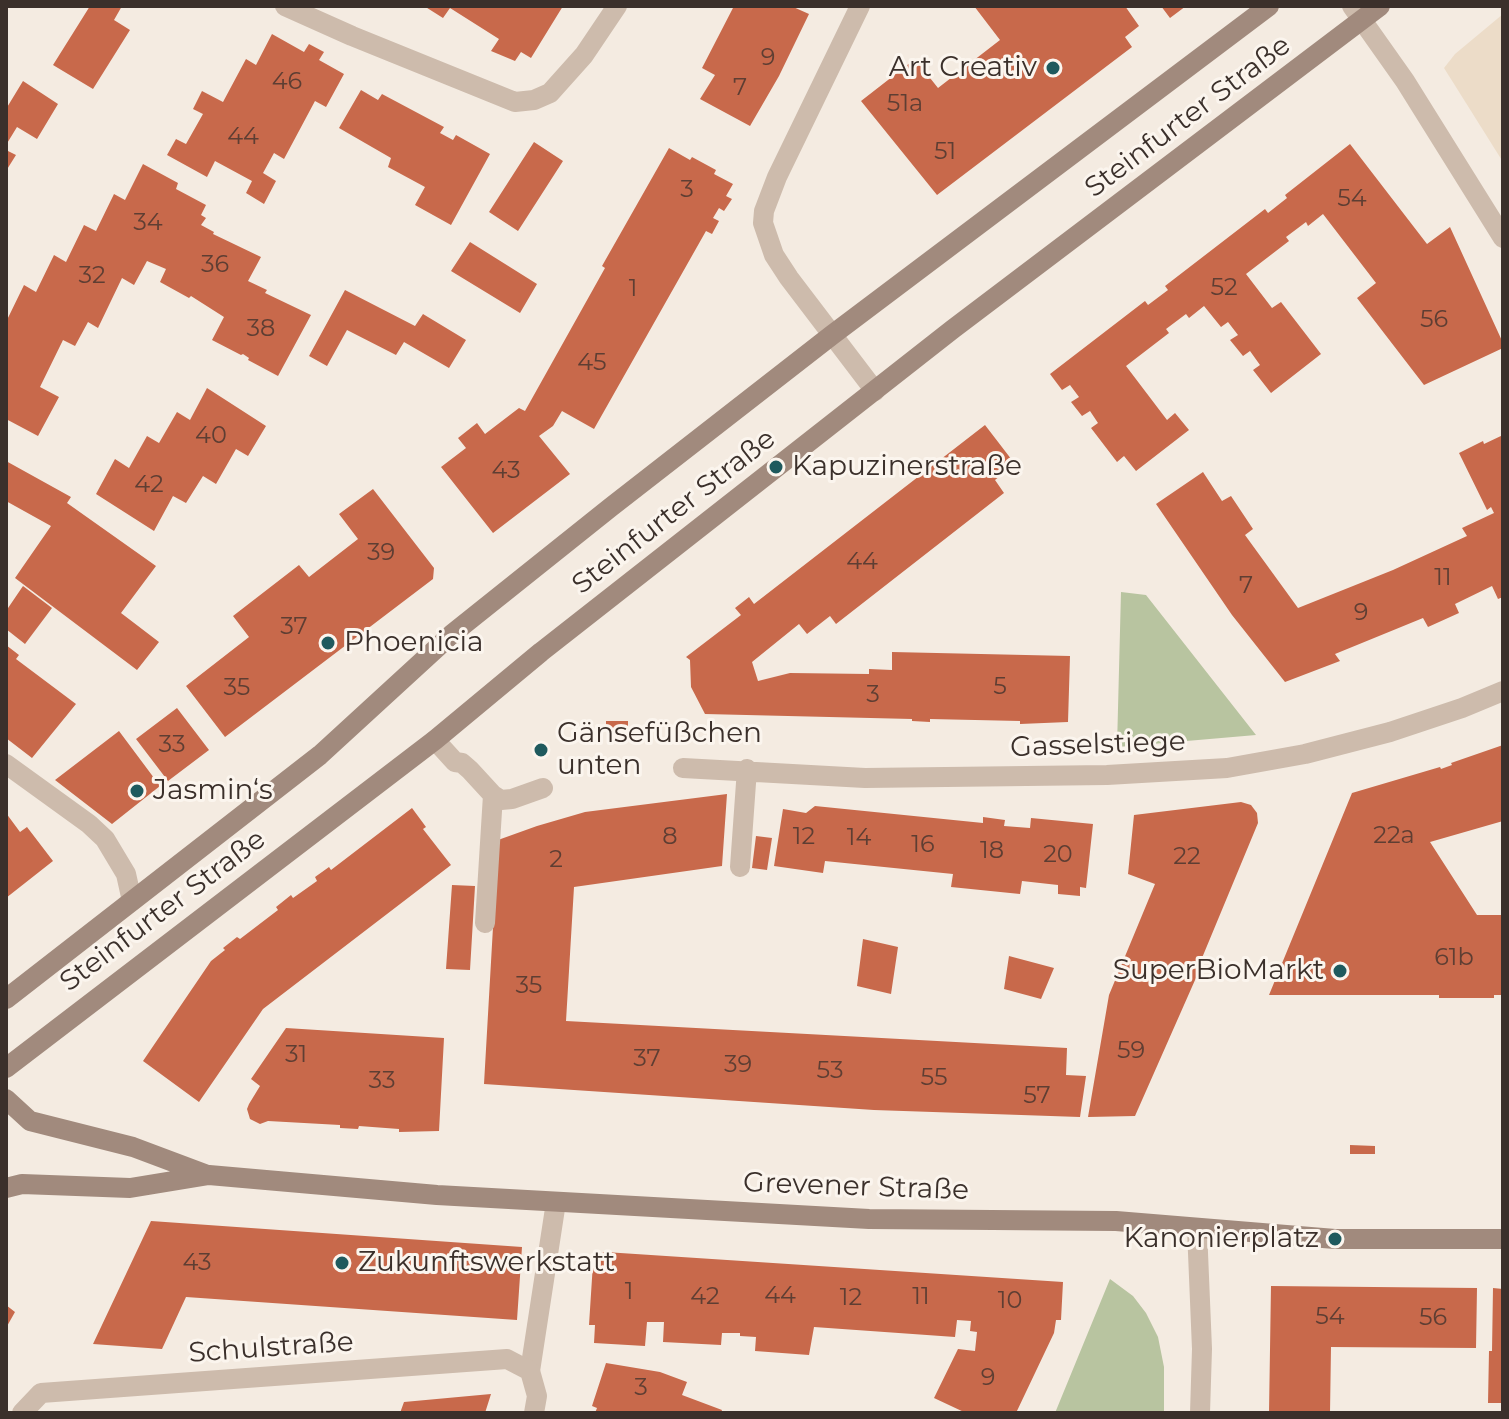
<!DOCTYPE html>
<html>
<head>
<meta charset="utf-8">
<style>
	body { margin:0 }
	#map { position:relative; width:1509px; height:1419px; overflow:hidden; background:#f4ebe1; font-family:Montserrat,sans-serif }
	canvas { display:block }
	.frame { position:absolute; inset:0; border:8px solid #3b302b; pointer-events:none }
</style>
</head>
<body>
<div id="map">
<canvas width="1509" height="1419"></canvas>
<div class="frame"></div>
</div>
<script>
const context = document.querySelector('canvas').getContext('2d');
context.lineJoin = 'round';
function fill(path, color) {
  context.fillStyle = color;
  context.fill(path, 'evenodd');
}
function shape(rows) {
  const path = new Path2D();
  for (const r of rows) {
    path.moveTo(r[0], r[1]);
    for (let i = 2; i < r.length; i += 2) path.lineTo(r[i], r[i + 1]);
  }
  return path;
}
function strokePath(path, color, width, dash) {
  context.strokeStyle = color;
  context.lineWidth = width;
  context.lineCap = dash ? 'butt' : 'round';
  context.setLineDash(dash || []);
  context.stroke(path);
}
function label(font, color, halo, rows, align = 'center') {
  context.font = font + ' Montserrat,sans-serif';
  context.lineWidth = 6;
  context.setLineDash([]);
  context.textBaseline = 'middle';
  context.strokeStyle = halo;
  context.fillStyle = color;
  for (const [text, x, y, turn = 0] of rows) {
    context.save();
    context.translate(x, y);
    context.rotate((+turn || 0) * Math.PI / 180);
    context.textAlign = isNaN(turn) ? turn : align;
    if (halo) context.strokeText(text, 0, 0);
    context.fillText(text, 0, 0);
    context.restore();
  }
}
const green = shape([
	[1121,592,1146,595,1256,735,1117,747],
	[1110,1279,1133,1296,1146,1313,1158,1337,1164,1367,1164,1413,1055,1413]
]);
const plaza = shape([
	[1503,14,1503,162,1444,68,1455,54]
]);
const building = shape([
	[90,6,122,6,114,20,130,30,93,89,53,65],
	[424,6,563,6,531,58,521,52,515,61,491,51,499,39,450,8,443,18],
	[734,6,791,6,809,14,779,76,750,126,700,99,715,75,702,68],
	[974,6,1125,6,1139,26,1125,37,1132,47,937,195,861,101,915,59,938,88,1000,40],
	[1161,6,1186,6,1170,18],
	[272,34,304,52,309,44,324,52,319,60,344,74,326,107,315,101,284,159,274,153,263,173,276,181,264,204,246,193,252,181,215,161,207,177,167,155,176,139,186,144,203,114,193,109,202,91,223,102,246,59,256,65],
	[23,81,58,104,37,139,17,127,6,145,6,109],
	[361,90,378,100,382,94,444,127,440,133,453,140,456,135,490,154,451,225,415,205,425,187,388,167,391,158,339,128],
	[534,142,563,161,518,231,489,212],
	[1350,144,1427,244,1450,227,1503,343,1503,348,1424,385,1357,298,1376,283,1323,214,1308,226,1306,222,1286,237,1289,241,1246,274,1272,308,1281,302,1321,354,1271,393,1253,370,1260,365,1250,351,1243,356,1230,340,1238,335,1228,322,1221,327,1204,306,1189,318,1186,314,1166,329,1169,333,1126,366,1167,420,1175,413,1189,430,1136,471,1124,456,1117,462,1091,428,1098,423,1090,411,1082,416,1071,402,1079,397,1070,385,1062,390,1050,374,1145,301,1148,305,1168,290,1165,286,1265,209,1268,213,1287,198,1285,195],
	[669,148,690,160,692,157,716,170,714,174,733,184,726,196,732,199,724,211,719,208,713,218,719,221,712,234,706,231,594,429,562,411,553,426,539,436,570,474,493,533,441,467,466,448,458,438,477,423,485,434,519,408,525,411,605,268,602,266],
	[6,150,16,155,6,171],
	[143,164,178,183,176,189,206,205,201,215,206,218,201,225,214,232,213,234,261,257,248,281,267,290,265,293,311,315,278,376,248,360,249,358,243,354,241,355,212,340,224,317,191,296,189,298,160,282,166,269,147,261,134,285,122,278,98,328,88,322,75,346,63,340,40,387,59,397,38,436,6,419,6,322,24,285,36,292,54,255,66,262,84,225,96,231,114,194,125,200],
	[470,242,537,284,520,313,451,271],
	[345,290,415,326,423,314,466,340,449,368,404,342,396,355,347,330,327,366,309,356],
	[207,388,266,426,248,456,236,449,216,484,203,476,186,503,173,496,154,531,96,494,115,459,129,468,147,436,159,443,177,412,190,420],
	[985,425,1015,464,995,480,1004,493,836,624,830,616,807,634,799,624,752,662,758,681,790,673,869,674,869,669,892,670,892,652,1070,656,1068,722,1020,724,1020,721,930,719,930,722,912,721,912,719,705,714,691,687,690,660,686,657,741,615,735,608,749,597,754,604],
	[1503,435,1503,597,1498,599,1492,586,1455,604,1459,613,1428,627,1423,618,1335,654,1340,661,1285,682,1232,615,1156,504,1203,472,1222,501,1231,496,1253,529,1245,535,1298,608,1393,570,1467,536,1462,528,1494,513,1491,507,1487,510,1459,453,1483,441,1484,444],
	[6,461,71,497,67,503,156,566,121,613,159,642,137,670,15,578,51,526,6,501],
	[373,489,434,568,433,579,225,737,186,686,249,637,233,616,299,565,309,577,358,539,339,514],
	[23,586,52,608,25,644,6,629,6,611],
	[6,645,19,655,16,659,76,704,32,758,6,738],
	[177,708,209,750,168,781,136,739],
	[606,721,628,721,628,731,606,731],
	[119,731,160,786,112,824,55,780],
	[1503,745,1503,821,1430,842,1477,915,1503,915,1503,995,1494,995,1494,998,1439,998,1439,995,1269,995,1352,793,1440,767,1441,769,1452,765,1451,763],
	[727,794,722,866,574,887,566,1021,1067,1048,1066,1075,1086,1076,1080,1117,874,1110,484,1084,498,840,537,826,585,812],
	[1241,802,1251,805,1257,813,1258,823,1197,970,1199,971,1135,1116,1088,1117,1109,995,1155,884,1128,874,1134,815],
	[815,806,983,823,983,817,1005,820,1004,826,1030,828,1031,818,1093,824,1086,888,1080,887,1080,896,1058,894,1058,885,1022,881,1020,894,951,887,953,874,825,861,823,873,774,866,783,809,806,813],
	[412,808,426,827,423,829,451,865,263,1009,199,1102,143,1061,211,961,225,950,223,948,237,937,240,939,278,910,276,907,291,895,293,898,317,881,315,877,329,867,331,870],
	[6,813,20,832,27,827,53,861,6,898],
	[756,836,772,838,767,870,752,868],
	[452,885,475,886,470,970,446,969],
	[863,939,898,947,891,994,857,986],
	[1009,956,1054,968,1041,999,1004,989],
	[286,1028,444,1038,439,1131,399,1132,399,1129,359,1126,358,1129,340,1128,340,1125,268,1121,260,1124,250,1119,247,1109,249,1104,260,1086,251,1079],
	[1350,1145,1375,1146,1375,1154,1350,1154],
	[151,1221,522,1247,517,1320,186,1297,162,1349,93,1344],
	[605,1252,1063,1282,1061,1320,1056,1320,1054,1333,1016,1413,966,1413,934,1398,958,1349,975,1351,977,1332,970,1331,971,1321,957,1320,955,1337,814,1327,809,1355,755,1351,756,1337,740,1336,740,1333,722,1333,721,1345,663,1342,664,1322,647,1322,645,1346,594,1343,595,1325,589,1325,593,1263,597,1255],
	[1271,1286,1477,1288,1476,1348,1331,1347,1330,1413,1269,1413],
	[1493,1288,1503,1289,1503,1403,1488,1403,1489,1351,1492,1351],
	[6,1305,15,1312,6,1328],
	[606,1363,660,1372,687,1382,682,1395,722,1410,721,1413,595,1413,597,1408,592,1406],
	[491,1394,485,1413,400,1413,404,1402]
]);
const service = shape([
	[435,740,455,762,462,763,470,770,493,795,501,800,512,799,543,788],
	[683,768,865,778,1107,775,1227,768,1305,754,1390,732,1462,708,1503,691],
	[740,867,747,769],
	[485,923,493,795],
	[530,1371,556,1202]
]);
const minor = shape([
	[285,6,352,36,515,102,534,100,550,93,584,55,617,6],
	[860,6,777,177,764,211,763,223,774,255,789,278,875,391],
	[1352,6,1405,81,1503,238],
	[6,764,89,824,105,839,126,874,132,901],
	[1197,1229,1202,1349,1200,1413],
	[22,1413,41,1393,507,1359,530,1371,537,1396,534,1413]
]);
const secondary = shape([
	[6,999,320,755,452,634,611,507,832,335,1269,6],
	[6,1068,435,740,541,652,953,329,1380,6],
	[6,1099,30,1121,133,1147,205,1174],
	[6,1188,22,1184,130,1188,209,1175,437,1195,869,1219,1116,1221,1335,1239,1503,1239]
]);
const markers = [
	[1053,68,8,"#1f5a5e"],
	[776,467,8,"#1f5a5e"],
	[328,643,8,"#1f5a5e"],
	[541,750,8,"#1f5a5e"],
	[137,791,8,"#1f5a5e"],
	[1340,971,8,"#1f5a5e"],
	[1335,1239,8,"#1f5a5e"],
	[342,1263,8,"#1f5a5e"]
];
const numberNames = [
	["9",768,58],
	["46",287,82],
	["7",740,88],
	["51a",905,104],
	["44",243,137],
	["51",945,152],
	["3",687,190],
	["54",1352,199],
	["34",148,223],
	["36",215,265],
	["32",92,276],
	["52",1224,288],
	["1",633,289],
	["56",1434,320],
	["38",261,329],
	["45",592,363],
	["40",211,436],
	["43",506,471],
	["42",149,485],
	["39",381,553],
	["44",862,562],
	["11",1443,578],
	["7",1246,586],
	["9",1361,613],
	["37",294,627],
	["5",1000,687],
	["35",237,688],
	["3",873,695],
	["33",172,745],
	["22a",1394,836],
	["8",670,837],
	["12",804,837],
	["14",859,838],
	["16",923,845],
	["18",992,851],
	["20",1058,855],
	["22",1187,857],
	["2",556,860],
	["61b",1454,958],
	["35",529,986],
	["59",1131,1051],
	["31",296,1055],
	["37",647,1059],
	["39",738,1065],
	["53",830,1071],
	["55",934,1078],
	["33",382,1081],
	["57",1037,1096],
	["43",197,1263],
	["1",629,1292],
	["44",780,1296],
	["42",705,1297],
	["11",921,1297],
	["12",851,1298],
	["10",1010,1301],
	["54",1330,1317],
	["56",1433,1318],
	["9",988,1378],
	["3",641,1388]
];
const poiNames = [
	["Art Creativ",1037,68,"right"],
	["Kapuzinerstraße",792,467],
	["Phoenicia",344,643],
	["Gänsefüßchen",557,734],
	["unten",557,766],
	["Jasmin‘s",153,791],
	["SuperBioMarkt",1324,971,"right"],
	["Kanonierplatz",1319,1239,"right"],
	["Zukunftswerkstatt",358,1263]
];
const streetNames = [
	["Steinfurter Straße",1188,117,-37],
	["Steinfurter Straße",674,512,-38],
	["Gasselstiege",1098,745,-2],
	["Steinfurter Straße",163,911,-37],
	["Grevener Straße",856,1187,2],
	["Schulstraße",271,1348,-4]
];
fill(green, '#b8c4a0');
fill(plaza, '#ecdcc8');
fill(building, '#c8694b');
strokePath(service, '#cdbbac', 20);
strokePath(minor, '#cdbbac', 20);
strokePath(secondary, '#a18a7d', 20);
for (const [x, y, r, color] of markers) {
  const dot = new Path2D();
  dot.arc(x, y, r, 0, 2 * Math.PI);
  context.fillStyle = color;
  context.fill(dot);
  strokePath(dot, '#fbf5ee', 3);
}
label('24px', '#5e3e33', null, numberNames);
label('28px', '#3b302b', '#fbf5ee', poiNames, 'left');
label('28px', '#3b302b', '#fbf5ee', streetNames);
</script>
</body>
</html>
